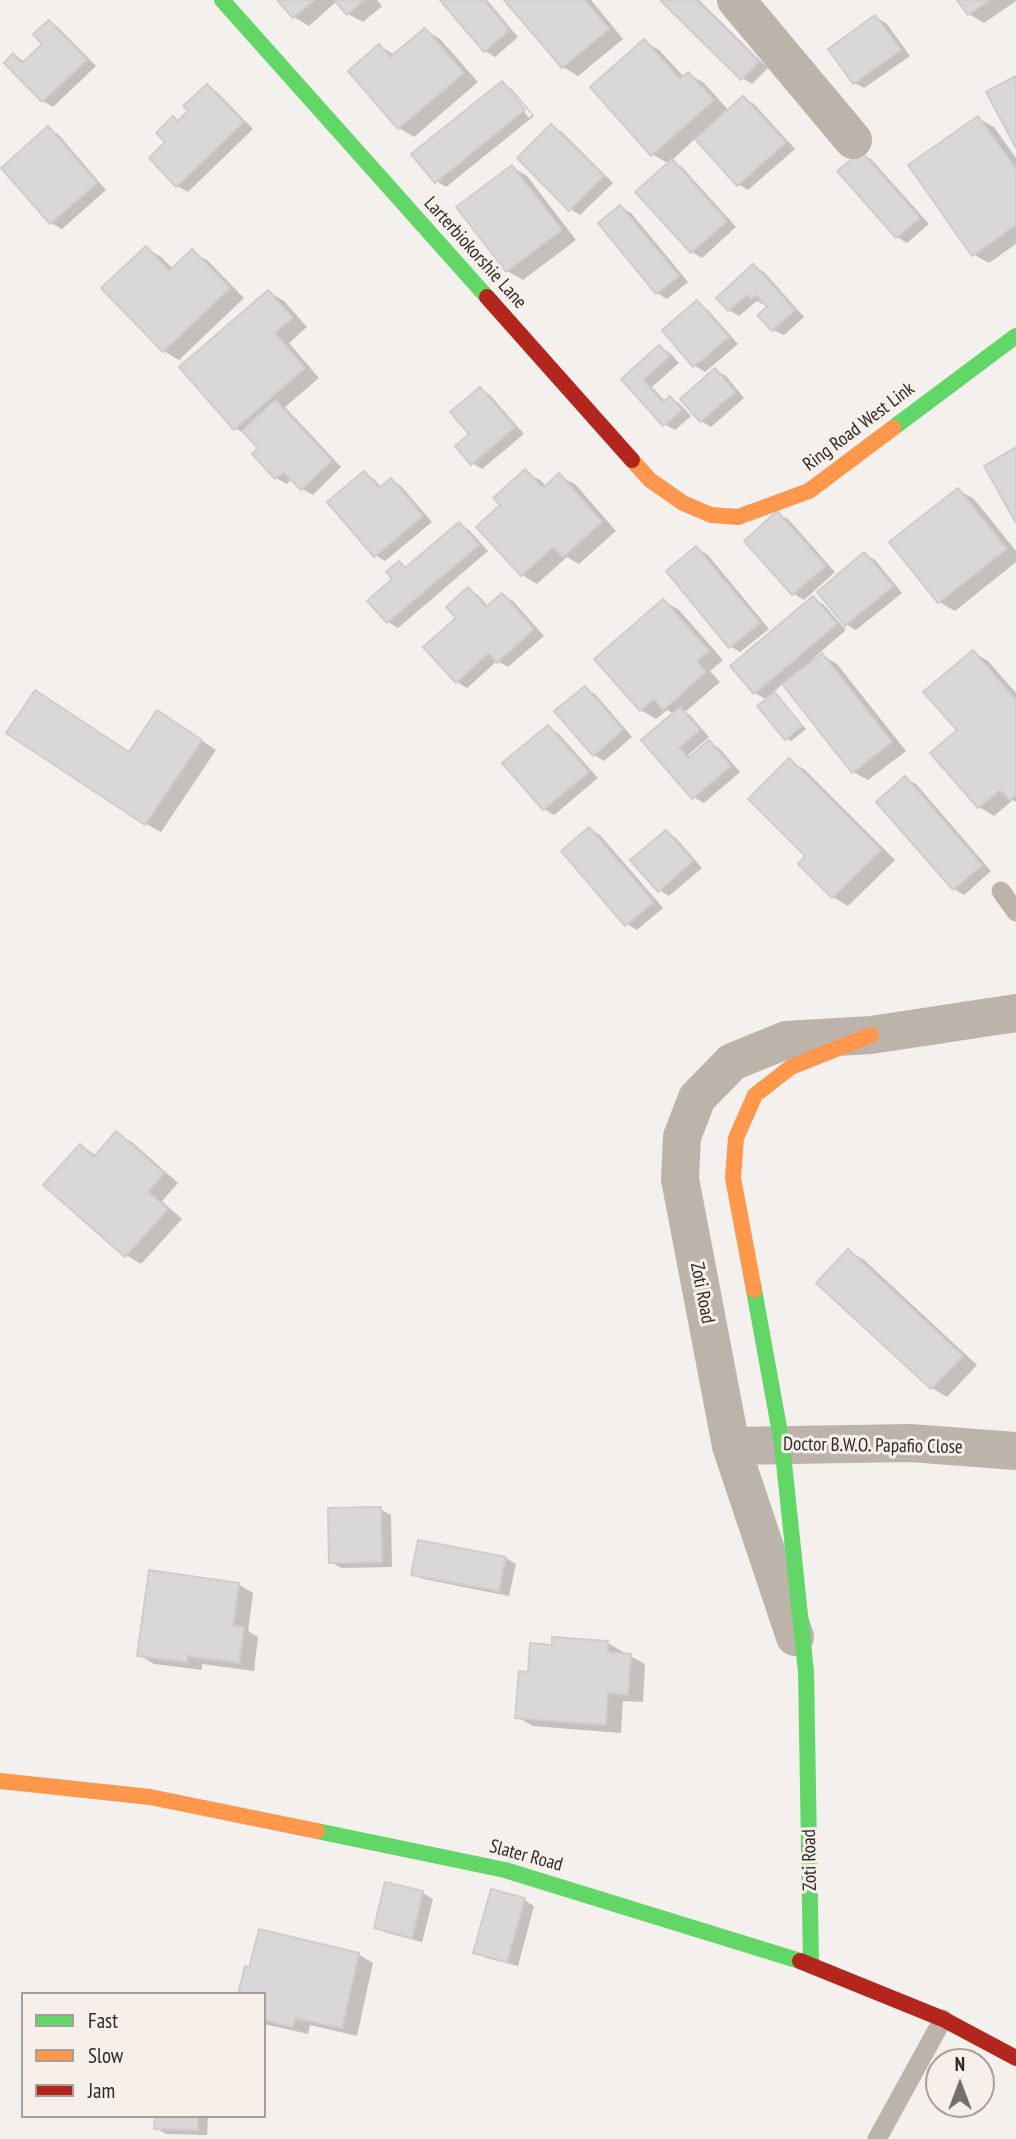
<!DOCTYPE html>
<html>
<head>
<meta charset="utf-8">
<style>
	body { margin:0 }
	#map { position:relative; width:1016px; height:2139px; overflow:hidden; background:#f4f0ed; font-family:"PT Sans Narrow",sans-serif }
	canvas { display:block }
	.legend { position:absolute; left:21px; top:1992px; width:245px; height:126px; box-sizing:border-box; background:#f7efea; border:2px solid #a6a09c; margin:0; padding:9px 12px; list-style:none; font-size:21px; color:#2d2a28 }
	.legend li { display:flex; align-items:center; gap:14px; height:35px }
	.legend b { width:35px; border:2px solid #a6a09c }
	.north { position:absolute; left:925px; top:2048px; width:70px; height:70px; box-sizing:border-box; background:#f7efea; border:2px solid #a6a09c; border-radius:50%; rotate:0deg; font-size:19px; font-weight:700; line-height:28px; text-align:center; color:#2d2a28 }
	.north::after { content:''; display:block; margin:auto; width:24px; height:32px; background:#736f6d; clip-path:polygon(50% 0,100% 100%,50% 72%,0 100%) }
</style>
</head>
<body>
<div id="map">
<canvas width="1016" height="2139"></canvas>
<ul class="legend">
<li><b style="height:9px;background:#63d668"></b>Fast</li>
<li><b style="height:9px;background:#ff974d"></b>Slow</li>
<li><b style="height:9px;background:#b3261e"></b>Jam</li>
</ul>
<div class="north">N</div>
</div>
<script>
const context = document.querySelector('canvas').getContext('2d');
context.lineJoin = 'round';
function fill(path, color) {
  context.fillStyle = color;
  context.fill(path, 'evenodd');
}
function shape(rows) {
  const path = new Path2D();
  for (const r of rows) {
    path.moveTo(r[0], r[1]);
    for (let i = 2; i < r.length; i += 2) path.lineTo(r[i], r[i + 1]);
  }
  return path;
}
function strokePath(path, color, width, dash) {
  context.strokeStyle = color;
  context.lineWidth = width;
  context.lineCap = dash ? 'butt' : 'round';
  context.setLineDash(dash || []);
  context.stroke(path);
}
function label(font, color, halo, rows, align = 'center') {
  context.font = font + ' "PT Sans Narrow",sans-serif';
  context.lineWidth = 6;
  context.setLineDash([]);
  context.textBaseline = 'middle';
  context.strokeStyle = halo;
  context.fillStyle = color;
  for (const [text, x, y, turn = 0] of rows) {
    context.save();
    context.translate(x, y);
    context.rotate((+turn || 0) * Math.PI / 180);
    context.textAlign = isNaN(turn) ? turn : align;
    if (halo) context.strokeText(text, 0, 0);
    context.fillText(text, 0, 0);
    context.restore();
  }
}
const shadow = shape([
	[279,0,377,0,382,6,363,22,348,14,337,1,309,26,294,17],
	[442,0,487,0,518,37,495,57,485,51],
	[506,0,591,0,623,39,578,76,563,67],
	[662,0,699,0,768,68,752,84,742,78],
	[959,0,1016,0,1016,1,984,23,969,14],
	[875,17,886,23,910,56,864,88,854,83],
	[49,22,59,28,96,66,53,107,43,101,14,56,24,61,45,44],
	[425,30,440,39,478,82,414,137,399,128,379,46,395,55],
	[644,41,659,50,684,77,688,74,704,83,729,111,744,98,754,104,795,149,748,190,738,184,696,138,671,161,682,167,736,227,702,258,692,252,669,164,652,154],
	[502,83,512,89,534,116,446,187,436,181],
	[506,89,510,89,532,115,529,118],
	[207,86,217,92,253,129,188,192,177,186,151,158,167,143,173,118,180,122],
	[978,118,994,127,1016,158,1016,244,989,263,973,254],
	[551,126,562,132,613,183,580,215,570,209],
	[48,129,58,134,106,190,62,229,51,223],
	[861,153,871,159,929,224,907,243,897,237],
	[512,167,527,176,576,240,523,280,507,271,459,208],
	[620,207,631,213,688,282,667,299,657,293],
	[146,248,161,257,173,269,192,252,207,260,244,298,179,360,164,351],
	[754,266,764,272,804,317,784,335,773,330,769,307,764,302,762,304,757,301,739,316,729,310],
	[269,292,284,301,307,327,289,343,319,378,285,407,341,467,313,495,302,489,292,478,287,484,276,478,254,454,261,448,250,437,235,428],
	[697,303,707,309,738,344,705,372,695,366,664,331],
	[660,347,670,353,679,363,652,387,666,402,670,398,680,404,691,416,675,430,665,424,623,379],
	[715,370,726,376,744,398,711,427,701,421],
	[480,389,490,395,524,434,482,469,472,463,472,435],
	[525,472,540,480,547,487,559,476,575,484,616,531,579,564,567,557,537,584,522,575,502,505],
	[364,473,374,479,382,488,391,480,401,486,432,522,385,561,375,555],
	[958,490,974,499,1016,551,1016,562,955,611,939,602],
	[778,514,788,519,835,572,804,600,794,594,747,541],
	[459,524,469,530,488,551,398,628,388,622,399,564,407,568],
	[696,549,707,554,769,629,740,652,730,646],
	[865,554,875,560,902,593,856,630,846,624],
	[468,589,478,595,489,607,502,595,513,601,544,636,508,667,497,661,467,688,457,682,426,647,458,618],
	[813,598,823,604,846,630,810,661,812,663,822,655,837,664,906,751,868,780,853,772,783,684,772,693,779,697,806,729,791,741,786,738,767,700,755,693],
	[664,601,679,610,723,660,710,671,720,682,685,712,690,715,709,737,688,755,691,758,709,742,719,748,740,772,704,803,693,797,643,740,674,714,667,710,656,719,641,710],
	[973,652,988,661,1016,693,1016,802,1013,800,994,816,979,807,959,731],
	[585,688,595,694,632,737,604,761,594,755],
	[172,721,216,750,161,832,146,824,130,754],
	[548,727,558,733,598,778,554,815,544,809],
	[789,761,804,769,895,860,848,906,833,897,808,856],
	[905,778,916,784,991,871,964,895,954,889],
	[589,829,600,835,663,908,637,930,627,924],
	[666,832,676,838,702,868,669,896,659,890],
	[117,1134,132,1142,178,1183,162,1201,182,1219,141,1264,126,1255,81,1146,96,1155],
	[849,1251,864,1260,977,1365,947,1397,932,1388],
	[380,1509,391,1515,392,1567,341,1568,331,1562],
	[506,1558,516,1564,509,1596,423,1579,413,1574],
	[238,1584,253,1593,248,1631,258,1637,254,1671,202,1664,202,1670,154,1664,139,1655],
	[608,1643,623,1652,623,1655,630,1656,645,1664,643,1702,623,1701,621,1733,533,1726,517,1717,553,1647],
	[387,1884,423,1893,433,1899,422,1942,387,1933,376,1928],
	[524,1900,534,1906,518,1966,486,1958,475,1952],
	[358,1954,373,1963,357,2036,310,2025,308,2034,264,2024,264,1994],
	[157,2116,208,2116,207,2135,166,2134,156,2128]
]);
const building = shape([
	[277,0,314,0,293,18,277,0],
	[334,0,364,0,347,15,334,0],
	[440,0,484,0,509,30,484,52,440,0],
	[504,0,585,0,609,29,562,68,504,0],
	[660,0,696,0,759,61,741,80,660,0],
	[957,0,990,0,968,15,957,0],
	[875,15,901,50,853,84,828,49,875,15],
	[49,20,87,60,42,102,4,63,13,53,22,63,42,44,33,34,49,20],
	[425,28,464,73,398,129,348,71,379,44,390,57,425,28],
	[644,39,680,79,688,72,714,100,651,156,590,87,644,39],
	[1016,76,1016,148,986,92,1016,76],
	[502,81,525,110,435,183,411,154,502,81],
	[207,84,244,122,176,187,149,158,165,142,156,133,173,116,178,121,188,111,183,106,207,84],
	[743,96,786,142,737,186,695,139,743,96],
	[978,116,1016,169,1016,225,972,256,908,165,978,116],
	[551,124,604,176,569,211,517,158,551,124],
	[48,126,97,183,50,224,1,168,48,126],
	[861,151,920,218,896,238,837,171,861,151],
	[672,159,727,221,691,253,635,192,672,159],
	[512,165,562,230,506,272,456,207,512,165],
	[620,205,679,276,656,294,598,223,620,205],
	[146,246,169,271,192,249,230,288,163,352,101,288,146,246],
	[753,264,795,310,772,331,757,315,767,307,756,295,751,299,747,295,728,311,716,298,753,264],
	[268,290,293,318,275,333,305,368,234,430,179,367,268,290],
	[697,300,729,337,693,367,662,330,697,300],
	[659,345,670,356,643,380,663,402,670,396,682,410,663,426,621,379,659,345],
	[715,368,735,392,700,422,680,399,715,368],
	[480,387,515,427,471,465,455,446,469,434,450,412,480,387],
	[275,400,332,461,301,490,283,472,275,479,252,454,258,448,242,431,275,400],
	[1016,447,1016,523,984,466,1016,447],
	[525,469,543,488,559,473,602,522,563,557,553,547,521,576,476,527,500,505,493,498,525,469],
	[364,471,379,488,391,478,423,516,374,557,327,502,364,471],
	[958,488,1007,549,938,603,889,542,958,488],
	[777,511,826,566,792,595,744,541,777,511],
	[459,522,479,545,387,623,367,601,392,579,386,572,399,561,405,568,459,522],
	[696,546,760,623,729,648,666,571,696,546],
	[864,552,893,586,845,626,817,592,864,552],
	[468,587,486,607,502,593,534,629,497,663,489,653,456,683,423,647,456,618,446,607,468,587],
	[813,596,837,624,754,694,730,666,813,596],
	[663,599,709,651,696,661,706,672,663,710,654,699,640,711,594,659,663,599],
	[973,650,1016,700,1016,795,1010,800,1000,790,978,808,930,753,957,730,923,692,973,650],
	[822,653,892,742,852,773,782,684,822,653],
	[585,686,623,730,593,756,554,711,585,686],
	[35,690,129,752,157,710,202,740,145,825,6,733,35,690],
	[775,692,802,726,785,740,757,706,775,692],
	[680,707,700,730,679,748,688,758,709,740,731,766,692,799,641,740,680,707],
	[548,725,589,772,543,810,502,763,548,725],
	[789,758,881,850,832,898,798,864,805,856,748,799,789,758],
	[905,776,982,865,953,890,876,802,905,776],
	[589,827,654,902,625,926,561,851,589,827],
	[666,830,693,861,658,892,630,860,666,830],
	[116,1131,164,1173,148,1192,168,1209,125,1257,43,1185,80,1144,94,1157,116,1131],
	[848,1249,963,1356,931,1389,816,1283,848,1249],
	[381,1507,382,1562,329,1563,328,1508,381,1507],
	[418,1540,506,1557,499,1591,411,1575,418,1540],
	[149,1570,239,1583,233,1626,244,1627,239,1663,187,1656,187,1662,137,1656,149,1570],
	[552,1637,608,1641,608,1652,631,1654,628,1695,608,1693,606,1725,515,1718,519,1671,528,1672,530,1643,552,1645,552,1637],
	[385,1882,423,1891,412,1938,374,1928,385,1882],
	[491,1889,525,1898,507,1962,473,1953,491,1889],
	[259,1929,359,1953,342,2028,295,2018,293,2027,264,2020,264,1994,238,1994,245,1966,249,1968,259,1929],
	[155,2116,198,2116,198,2130,154,2129,155,2116]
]);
const lane = shape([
	[1001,891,1016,912],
	[877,2139,943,2019]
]);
const street = shape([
	[736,0,853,140],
	[731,1446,910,1443,1016,1451],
	[795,1637,731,1446,680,1179,682,1137,697,1098,732,1062,786,1040,871,1035,1016,1013]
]);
const fast = shape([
	[222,0,487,297],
	[893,428,1016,336],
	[754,1290,782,1444,806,1672,811,1964],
	[317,1831,505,1870,800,1961]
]);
const slow = shape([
	[632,460,650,480,683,503,711,515,738,517,809,491,893,428],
	[754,1290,733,1178,736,1138,755,1095,791,1067,871,1035],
	[0,1781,150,1797,317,1831]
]);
const jam = shape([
	[487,297,632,460],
	[800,1961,943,2019,1016,2058]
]);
const streetNames = [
	["Larterbiokorshie Lane",475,253,48],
	["Ring Road West Link",859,427,-37],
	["Zoti Road",702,1293,79],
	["Doctor B.W.O. Papafio Close",873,1446,1],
	["Slater Road",526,1856,15],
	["Zoti Road",810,1860,-91]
];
fill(shadow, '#0003');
fill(building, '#dad7d8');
strokePath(building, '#cfcdcd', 2);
strokePath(lane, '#bcb4aa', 19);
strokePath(street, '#bcb4aa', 38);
strokePath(fast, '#63d668', 16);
strokePath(slow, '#ff974d', 16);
strokePath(jam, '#b3261e', 16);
label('19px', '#2d2a28', '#f7efea', streetNames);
</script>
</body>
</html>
